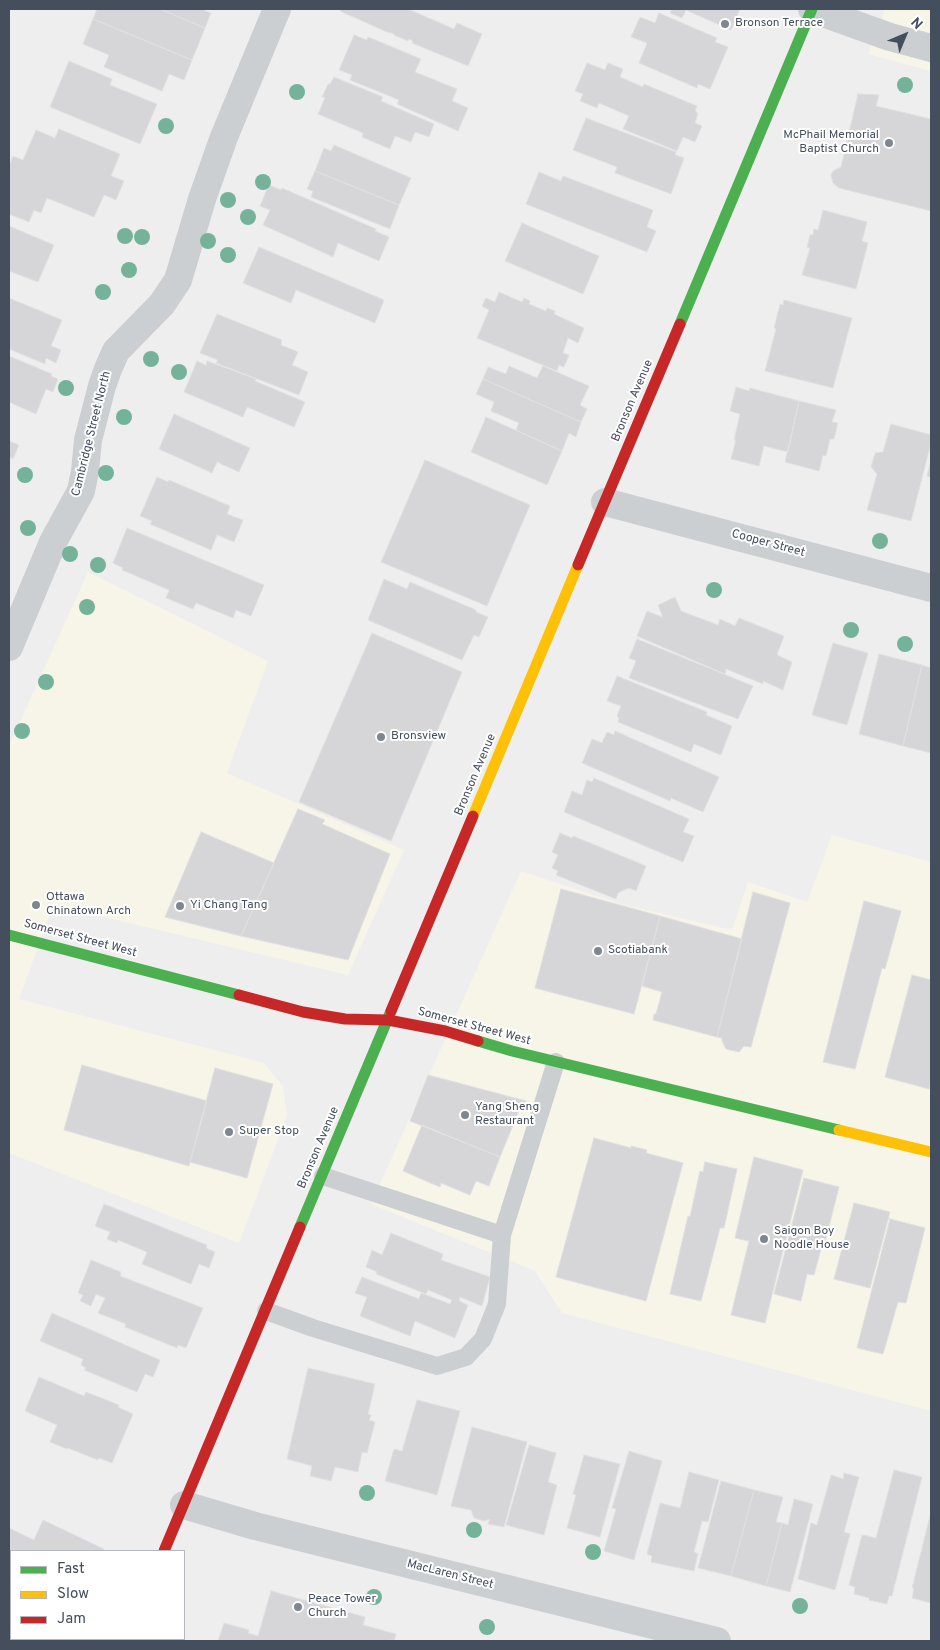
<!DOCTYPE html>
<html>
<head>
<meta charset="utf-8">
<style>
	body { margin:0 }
	#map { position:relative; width:940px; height:1650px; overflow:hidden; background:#efeeee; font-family:Overpass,sans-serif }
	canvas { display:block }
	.frame { position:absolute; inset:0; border:10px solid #444e5c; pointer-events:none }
	.legend { position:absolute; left:10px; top:1550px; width:175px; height:90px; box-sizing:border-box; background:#fff; border:1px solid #b4b8be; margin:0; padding:6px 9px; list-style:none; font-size:15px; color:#444e5c }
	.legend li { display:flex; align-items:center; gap:10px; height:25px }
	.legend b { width:25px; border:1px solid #b4b8be }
	.north { position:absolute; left:880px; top:10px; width:50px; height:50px; -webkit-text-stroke:4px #fff; paint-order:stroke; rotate:45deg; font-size:14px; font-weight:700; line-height:20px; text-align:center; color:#444e5c }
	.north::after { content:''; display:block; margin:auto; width:18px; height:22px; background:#444e5c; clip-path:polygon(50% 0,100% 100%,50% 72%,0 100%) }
</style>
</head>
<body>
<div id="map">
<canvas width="940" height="1650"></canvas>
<div class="frame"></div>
<ul class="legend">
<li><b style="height:6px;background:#4caf50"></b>Fast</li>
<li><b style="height:6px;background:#ffc107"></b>Slow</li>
<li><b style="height:6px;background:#c62828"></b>Jam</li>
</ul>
<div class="north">N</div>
</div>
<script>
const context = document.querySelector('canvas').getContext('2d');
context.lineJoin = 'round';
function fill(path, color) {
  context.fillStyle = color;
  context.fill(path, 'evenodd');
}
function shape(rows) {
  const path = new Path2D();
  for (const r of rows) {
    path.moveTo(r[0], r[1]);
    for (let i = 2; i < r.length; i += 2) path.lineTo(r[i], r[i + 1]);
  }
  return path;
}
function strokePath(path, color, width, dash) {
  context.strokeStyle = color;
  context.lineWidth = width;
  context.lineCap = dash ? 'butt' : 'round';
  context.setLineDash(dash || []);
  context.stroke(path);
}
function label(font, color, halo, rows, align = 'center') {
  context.font = font + ' Overpass,sans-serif';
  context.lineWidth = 4;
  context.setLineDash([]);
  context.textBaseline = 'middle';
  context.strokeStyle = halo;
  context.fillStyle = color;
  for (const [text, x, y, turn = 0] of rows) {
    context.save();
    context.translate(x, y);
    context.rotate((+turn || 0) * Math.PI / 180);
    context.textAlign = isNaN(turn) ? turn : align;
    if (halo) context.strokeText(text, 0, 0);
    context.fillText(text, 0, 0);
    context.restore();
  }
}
const commercial = shape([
	[885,9,931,9,931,71,868,54],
	[88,572,268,661,227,773,404,850,348,975,53,905,19,999,264,1063,283,1086,287,1115,239,1243,9,1153,9,746],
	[832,835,931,862,931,1411,562,1313,535,1271,371,1204,521,871,621,904,732,930,748,882,807,902]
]);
const building = shape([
	[97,9,123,9,127,10,128,9,160,9,205,28,192,60,93,19,97,9],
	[160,9,201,9,211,13,205,28,160,9],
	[341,9,408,9,454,29,457,23,482,34,468,66,412,43,413,41,409,39,408,41,394,35,394,34,389,32,389,33,340,11,341,9],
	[672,9,740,9,731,30,686,10,682,18,670,13,672,9],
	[659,13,717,38,715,42,728,47,710,89,698,84,697,88,639,63,647,43,631,37,640,17,655,23,659,13],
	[93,19,192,60,184,80,169,74,162,91,104,67,109,55,83,44,93,19],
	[354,35,367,40,368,37,421,59,415,72,457,89,452,101,468,108,458,131,397,104,399,100,350,80,352,75,339,70,354,35],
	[69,61,112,79,110,85,157,104,140,144,50,107,69,61],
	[587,63,605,70,608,63,623,69,620,77,643,87,644,84,697,106,695,111,698,113,695,123,702,126,695,142,683,137,677,151,623,129,629,116,599,103,597,108,580,101,583,94,575,91,587,63],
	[334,77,383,97,381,101,434,124,429,137,415,132,411,142,395,136,390,149,362,137,363,133,318,114,325,98,322,97,328,84,330,84,334,77],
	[858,94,879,95,876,106,931,119,931,211,839,188,833,183,831,175,833,171,841,167,858,94],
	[586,118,676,152,675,155,684,158,671,194,615,173,617,167,573,150,586,118],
	[59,129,120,154,111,176,124,181,116,200,104,195,94,217,47,198,41,213,34,210,29,222,9,214,9,166,13,156,23,160,36,130,55,138,59,129],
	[334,145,411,178,399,205,315,171,324,148,331,151,334,145],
	[315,171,399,205,390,229,311,197,313,191,307,189,315,171],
	[539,172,561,181,563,176,653,210,647,227,656,231,647,252,526,204,539,172],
	[269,185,281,190,282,188,376,229,375,231,389,237,379,261,338,243,333,257,263,225,270,210,260,206,269,185],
	[823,210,867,222,862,241,868,243,856,289,802,275,810,248,807,247,810,235,813,235,814,229,818,230,823,210],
	[522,223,599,256,583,294,505,261,522,223],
	[9,226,54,245,38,282,9,271,9,226],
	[259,247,384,300,375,323,296,290,291,303,243,283,259,247],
	[499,292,522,302,524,298,530,301,529,304,546,311,547,308,555,311,554,314,584,328,578,343,568,338,563,353,569,355,564,367,559,365,557,371,477,338,489,310,482,306,486,298,495,302,499,292],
	[9,298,62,320,51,346,61,350,56,363,46,358,45,364,9,349,9,298],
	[784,300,852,318,833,388,765,371,776,329,774,328,780,304,783,305,784,300],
	[217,314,282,340,281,345,298,352,292,365,308,372,299,395,216,363,218,360,200,353,217,314],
	[9,356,52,374,51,376,58,379,53,392,46,389,36,414,9,402,9,356],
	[197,361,206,365,207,361,256,379,255,381,305,402,294,427,247,407,243,417,184,392,197,361],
	[509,366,537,378,543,366,589,386,580,405,587,409,581,422,483,379,488,367,506,374,509,366],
	[483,379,581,422,576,437,569,433,562,451,516,430,519,423,491,411,494,402,476,394,483,379],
	[736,387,749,391,750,388,799,401,788,452,764,446,759,466,731,459,736,440,734,440,740,414,730,411,736,387],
	[799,401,836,410,832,422,838,423,834,439,830,439,826,456,823,455,819,471,785,462,799,401],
	[174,414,250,448,239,472,217,462,212,473,159,449,174,414],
	[486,417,562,451,547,485,471,452,486,417],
	[891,424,931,435,931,443,911,521,867,510,877,474,871,467,875,453,883,452,891,424],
	[9,441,19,445,13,459,9,457,9,441],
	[425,460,530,505,487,606,381,562,425,460],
	[931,460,931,477,927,476,931,460],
	[157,477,168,482,169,480,230,506,227,514,243,520,234,542,217,535,211,550,150,524,152,521,140,516,157,477],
	[127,528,264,585,251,616,236,610,233,618,196,603,193,609,166,598,169,590,122,570,123,568,113,563,127,528],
	[384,579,407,589,410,582,476,610,476,612,488,617,479,637,474,635,462,660,368,620,384,579],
	[675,597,681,611,718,625,720,619,735,626,739,618,784,636,777,655,792,662,783,690,763,681,763,684,726,669,725,674,637,636,647,611,662,617,662,615,658,605,675,597],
	[372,633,462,672,391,841,299,802,372,633],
	[637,639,753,686,738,719,629,678,636,661,629,658,637,639],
	[833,643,868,653,847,725,812,715,833,643],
	[879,654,922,665,903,746,859,734,879,654],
	[922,665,931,668,931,753,903,746,922,665],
	[617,676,707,712,706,715,732,726,721,755,694,744,691,752,618,722,619,718,617,716,621,706,607,701,617,676],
	[615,731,719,777,703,812,671,798,670,801,582,763,592,739,602,743,607,732,614,735,615,731],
	[594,778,689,819,683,832,694,836,683,862,564,812,572,791,582,795,587,780,592,782,594,778],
	[298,809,325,820,322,824,390,854,348,960,241,936,298,809],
	[201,832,274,863,241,936,165,917,201,832],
	[560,833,572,838,573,836,646,866,636,891,629,888,624,890,618,893,616,899,556,875,558,871,552,868,558,855,552,852,560,833],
	[561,889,660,916,634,1014,535,988,561,889],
	[753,892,790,903,751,1047,744,1046,739,1052,726,1049,722,1041,722,1038,717,1037,753,892],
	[864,901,901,911,885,969,882,968,855,1069,823,1062,864,901],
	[660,916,742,939,717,1037,653,1020,654,1014,656,1014,662,992,642,986,660,916],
	[912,975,931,980,931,1078,929,1089,885,1077,912,975],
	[82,1065,207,1101,189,1166,64,1130,82,1065],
	[215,1068,273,1084,247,1178,190,1162,215,1068],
	[428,1075,526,1101,523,1110,520,1108,500,1157,410,1121,428,1075],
	[422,1125,500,1157,489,1186,476,1181,470,1195,441,1183,440,1187,403,1171,422,1125],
	[594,1138,631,1148,631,1146,647,1150,646,1153,683,1163,646,1301,556,1277,594,1138],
	[754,1157,803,1170,765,1323,731,1315,749,1241,735,1238,754,1157],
	[705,1162,737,1169,724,1228,720,1228,701,1301,670,1294,688,1216,690,1217,700,1171,703,1172,705,1162],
	[804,1178,839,1187,823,1250,821,1249,814,1275,807,1274,801,1301,774,1294,804,1178],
	[854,1203,890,1212,870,1288,834,1279,854,1203],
	[104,1204,207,1245,206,1248,215,1252,209,1268,199,1264,191,1284,142,1264,147,1252,118,1240,117,1243,107,1239,110,1232,95,1226,104,1204],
	[890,1219,925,1228,906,1303,898,1302,883,1354,857,1348,890,1219],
	[391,1233,443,1254,441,1260,490,1277,482,1306,460,1297,459,1301,468,1305,455,1338,415,1321,410,1336,360,1316,367,1297,355,1293,362,1277,419,1299,421,1293,450,1304,452,1300,428,1290,426,1294,376,1274,377,1272,366,1267,372,1250,382,1255,391,1233],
	[91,1260,121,1272,120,1276,203,1308,186,1348,178,1345,177,1348,125,1327,126,1324,98,1313,105,1298,96,1294,91,1306,80,1301,83,1295,78,1293,91,1260],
	[52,1313,160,1360,153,1377,145,1374,137,1392,84,1370,86,1368,81,1365,83,1359,40,1341,52,1313],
	[308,1368,375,1384,368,1414,371,1415,369,1420,375,1422,367,1453,362,1452,358,1472,335,1467,331,1481,310,1476,312,1466,287,1459,308,1368],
	[39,1377,84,1396,86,1392,119,1405,118,1407,133,1414,112,1463,99,1458,98,1460,68,1448,67,1449,50,1442,57,1425,25,1411,39,1377],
	[417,1400,460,1411,437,1495,385,1481,394,1449,402,1451,417,1400],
	[472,1427,527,1442,504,1527,488,1524,490,1519,484,1521,474,1518,471,1510,451,1506,472,1427],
	[529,1445,556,1453,548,1482,557,1485,544,1535,506,1525,529,1445],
	[629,1451,662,1461,634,1560,604,1551,616,1509,612,1508,629,1451],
	[584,1455,620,1464,600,1537,567,1528,576,1495,573,1494,584,1455],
	[894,1470,922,1477,892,1596,889,1596,887,1604,869,1600,869,1598,854,1594,855,1587,849,1585,862,1535,876,1538,894,1470],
	[689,1472,719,1480,708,1522,702,1521,694,1552,698,1554,694,1571,651,1562,652,1556,647,1554,660,1503,680,1508,689,1472],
	[844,1473,859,1477,844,1532,850,1534,835,1590,798,1579,811,1523,817,1525,831,1475,843,1479,844,1473],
	[721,1481,754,1490,731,1576,698,1568,721,1481],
	[754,1490,783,1497,776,1522,782,1523,766,1586,731,1576,754,1490],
	[794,1499,813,1504,790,1592,766,1586,782,1523,788,1525,794,1499],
	[931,1512,931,1603,912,1598,914,1588,912,1588,931,1512],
	[43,1520,104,1549,103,1551,11,1551,11,1559,9,1558,9,1528,34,1540,43,1520],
	[9,1563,11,1564,11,1610,10,1612,9,1563],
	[271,1591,365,1617,363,1625,396,1634,394,1641,218,1641,224,1623,249,1630,248,1633,258,1636,271,1591],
	[9,1633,11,1634,11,1639,22,1639,27,1641,9,1641,9,1633]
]);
const lane = shape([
	[323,1176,502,1235,556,1062],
	[266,1311,313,1328,437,1366,466,1357,483,1339,497,1304,502,1235]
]);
const street = shape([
	[812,9,890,37,931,48],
	[605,502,931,588],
	[9,647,53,542,81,491,85,471,88,440,102,386,108,369,116,351,162,304,178,280,202,199,224,137,277,9],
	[184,1505,255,1526,717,1641]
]);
const fast = shape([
	[680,324,812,9],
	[9,935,239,995],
	[478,1041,512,1051,839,1130],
	[300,1227,391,1011]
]);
const slow = shape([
	[473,816,578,565],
	[839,1130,931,1152]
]);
const jam = shape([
	[578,565,680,324],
	[239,995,303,1012,345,1019,388,1020,445,1031,478,1041],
	[391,1011,473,816],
	[164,1551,300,1227],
	[127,1641,128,1639]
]);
const trees = [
	[905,85],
	[297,92],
	[166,126],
	[263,182],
	[228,200],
	[248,217],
	[125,236],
	[142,237],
	[208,241],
	[228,255],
	[129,270],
	[103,292],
	[151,359],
	[179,372],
	[66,388],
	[124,417],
	[106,473],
	[25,475],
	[28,528],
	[880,541],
	[70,554],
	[98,565],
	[714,590],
	[87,607],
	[851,630],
	[905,644],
	[46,682],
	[22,731],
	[367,1493],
	[474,1530],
	[593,1552],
	[374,1597],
	[800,1606],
	[487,1627]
];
const markers = [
	[725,24,5,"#80868f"],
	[889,143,5,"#80868f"],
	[381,737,5,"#80868f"],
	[36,905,5,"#80868f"],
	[180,906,5,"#80868f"],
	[598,951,5,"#80868f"],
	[465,1115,5,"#80868f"],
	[229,1132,5,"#80868f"],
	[764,1239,5,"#80868f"],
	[298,1607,5,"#80868f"]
];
const poiNames = [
	["Bronson Terrace",735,24],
	["McPhail Memorial",879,136,"right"],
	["Baptist Church",879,150,"right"],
	["Bronsview",391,737],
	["Ottawa",46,898],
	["Chinatown Arch",46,912],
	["Yi Chang Tang",190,906],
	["Scotiabank",608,951],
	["Yang Sheng",475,1108],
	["Restaurant",475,1122],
	["Super Stop",239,1132],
	["Saigon Boy",774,1232],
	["Noodle House",774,1246],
	["Peace Tower",308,1600],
	["Church",308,1614]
];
const streetNames = [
	["Bronson Avenue",633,401,-67],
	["Cambridge Street North",92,434,-76],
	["Cooper Street",768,544,15],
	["Bronson Avenue",476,775,-67],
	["Somerset Street West",80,939,15],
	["Somerset Street West",474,1027,15],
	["Bronson Avenue",319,1148,-67],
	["MacLaren Street",450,1575,14]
];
fill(commercial, '#f7f4e8');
fill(building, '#d6d6d9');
strokePath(building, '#e0e0e1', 1);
strokePath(lane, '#cccfd2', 18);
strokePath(street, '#cccfd2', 28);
strokePath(fast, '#4caf50', 11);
strokePath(slow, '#ffc107', 11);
strokePath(jam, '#c62828', 11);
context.fillStyle = '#74b39a';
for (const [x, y] of trees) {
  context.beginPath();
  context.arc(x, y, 8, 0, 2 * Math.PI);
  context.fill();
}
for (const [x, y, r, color] of markers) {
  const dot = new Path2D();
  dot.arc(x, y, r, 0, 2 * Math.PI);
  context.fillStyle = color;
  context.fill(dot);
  strokePath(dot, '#fff', 2);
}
label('12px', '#444e5c', '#fff', poiNames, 'left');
label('12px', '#444e5c', '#fff', streetNames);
</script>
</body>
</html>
